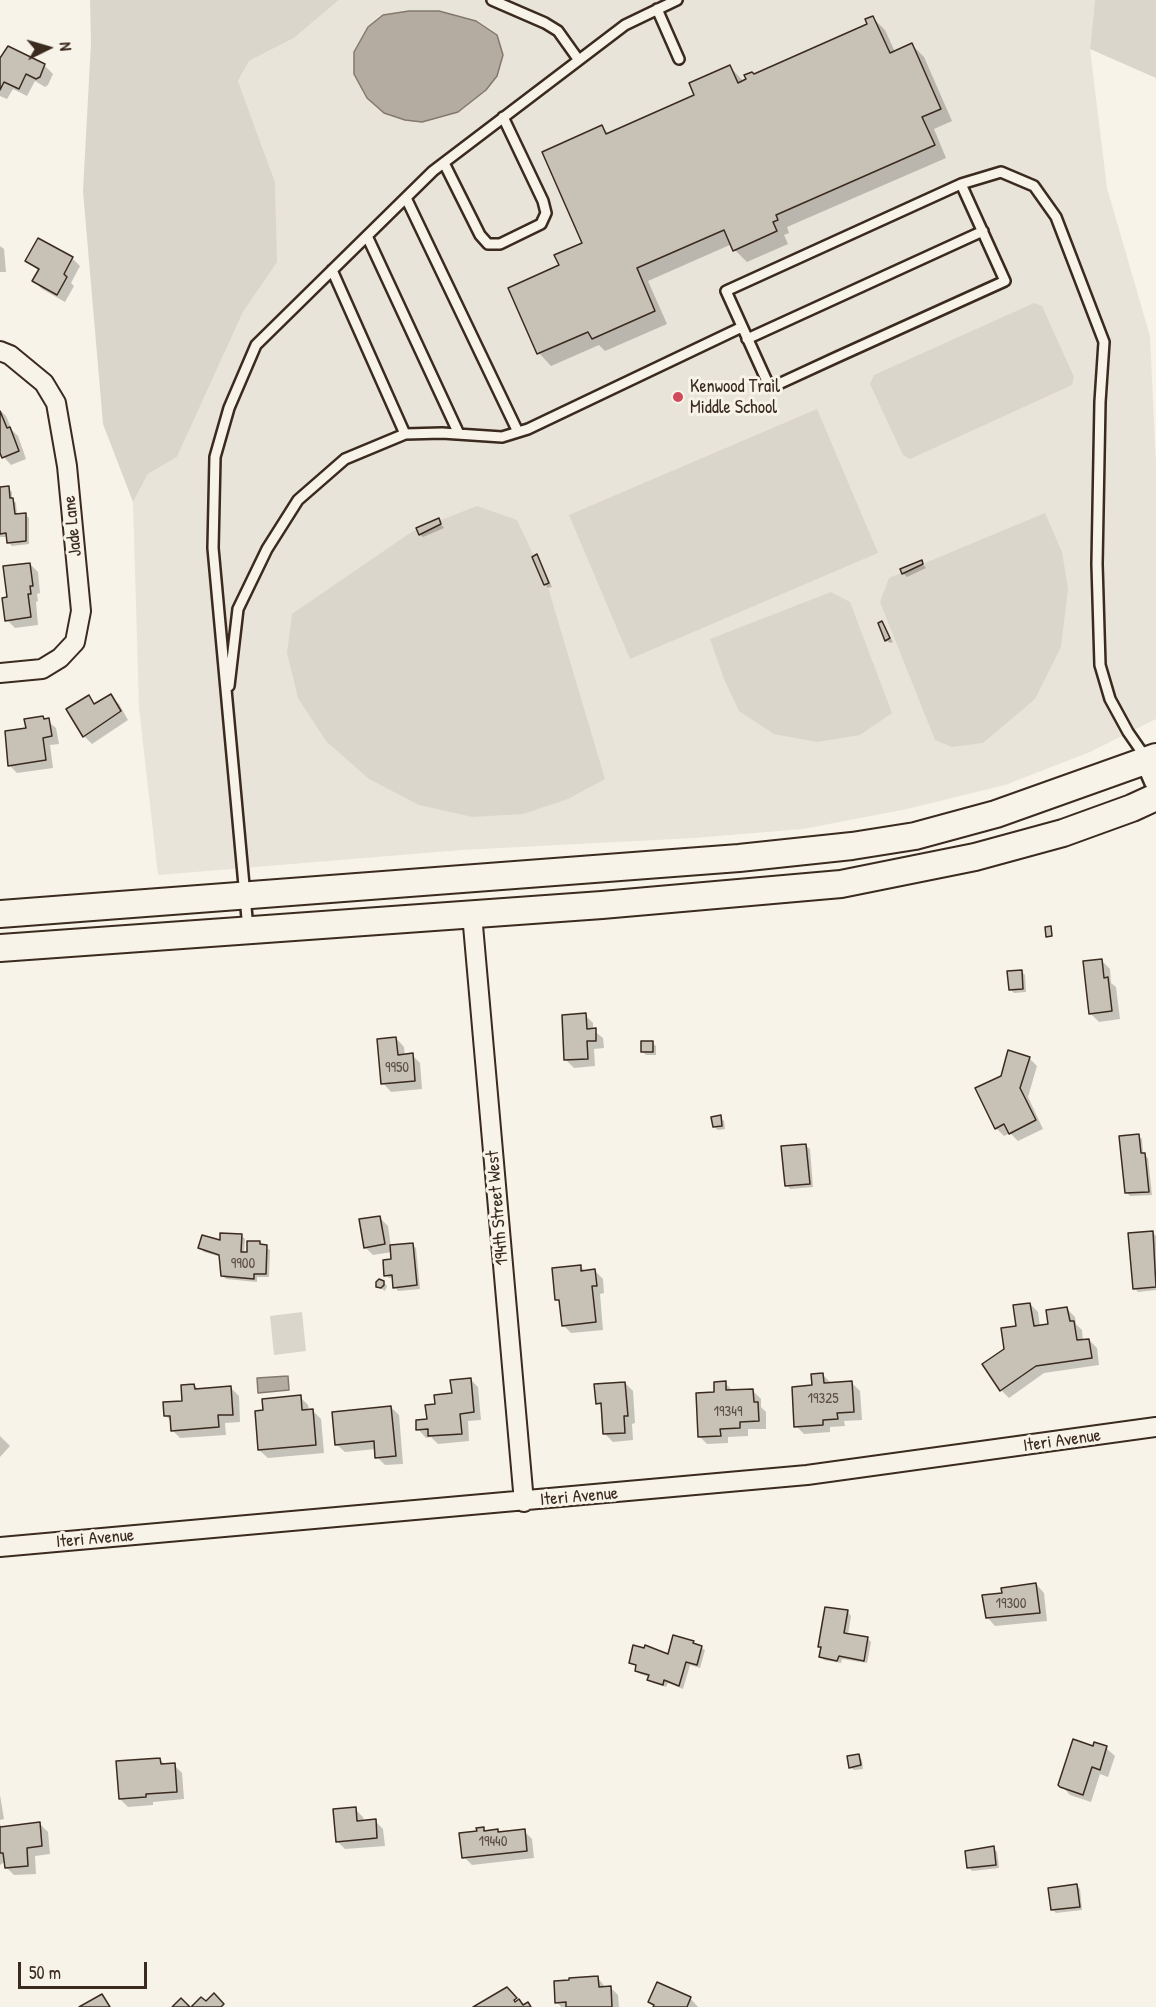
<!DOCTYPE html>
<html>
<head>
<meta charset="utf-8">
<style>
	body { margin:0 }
	#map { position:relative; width:1156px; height:2007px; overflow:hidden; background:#f7f3e8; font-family:"Patrick Hand",sans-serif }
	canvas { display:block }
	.north { position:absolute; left:18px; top:18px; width:60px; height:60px; -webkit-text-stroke:4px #f7f3e8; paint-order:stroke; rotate:85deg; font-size:16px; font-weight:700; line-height:24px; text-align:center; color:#3b2a1e }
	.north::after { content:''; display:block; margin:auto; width:21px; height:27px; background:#3b2a1e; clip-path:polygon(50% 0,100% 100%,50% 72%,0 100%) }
	.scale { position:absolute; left:18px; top:1962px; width:129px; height:27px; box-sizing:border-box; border:3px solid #3b2a1e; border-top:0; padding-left:8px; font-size:18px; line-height:21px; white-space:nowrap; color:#3b2a1e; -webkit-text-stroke:4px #f7f3e8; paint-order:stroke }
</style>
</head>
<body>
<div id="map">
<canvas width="1156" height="2007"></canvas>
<div class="north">N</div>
<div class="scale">50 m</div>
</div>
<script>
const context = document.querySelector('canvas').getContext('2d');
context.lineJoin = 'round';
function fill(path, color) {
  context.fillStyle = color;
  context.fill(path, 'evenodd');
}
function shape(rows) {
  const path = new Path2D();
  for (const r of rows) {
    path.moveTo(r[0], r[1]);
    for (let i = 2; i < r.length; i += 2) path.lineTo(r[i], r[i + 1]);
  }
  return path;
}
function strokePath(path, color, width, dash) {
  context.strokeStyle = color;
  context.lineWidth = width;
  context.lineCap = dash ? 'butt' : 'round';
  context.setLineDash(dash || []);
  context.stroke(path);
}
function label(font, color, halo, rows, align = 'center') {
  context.font = font + ' "Patrick Hand",sans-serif';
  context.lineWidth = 6;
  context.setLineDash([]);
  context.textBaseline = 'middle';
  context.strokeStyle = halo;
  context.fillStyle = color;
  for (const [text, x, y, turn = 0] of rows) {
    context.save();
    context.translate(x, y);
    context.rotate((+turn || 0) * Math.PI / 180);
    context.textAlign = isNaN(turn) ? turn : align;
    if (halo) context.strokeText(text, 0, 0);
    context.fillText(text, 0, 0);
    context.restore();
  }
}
const built = shape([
	[339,0,1095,0,1090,49,1107,188,1150,336,1156,464,1156,719,1090,752,1005,785,907,809,803,829,694,838,462,850,158,875,139,708,133,502,148,474,177,457,243,312,276,262,275,182,238,81,249,61,294,38]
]);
const green = shape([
	[90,0,339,0,294,38,249,61,238,81,275,182,277,262,243,312,177,457,148,474,133,502,103,424,83,191,91,43],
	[1095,0,1156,0,1156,78,1090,49],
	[1034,303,1042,306,1074,377,1072,385,910,459,903,455,870,384,874,375],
	[817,409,878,553,630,659,569,515],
	[477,506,517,520,547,584,605,779,568,799,523,814,472,817,419,805,369,779,326,741,298,698,287,653,292,614,413,531],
	[1045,513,1062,552,1068,589,1061,647,1035,699,983,743,952,747,935,740,880,602,889,578],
	[831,592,850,602,892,713,860,735,817,742,774,734,739,711,724,679,710,639],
	[302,1312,306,1351,274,1355,270,1316]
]);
const water = shape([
	[409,11,439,11,476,21,497,35,503,55,497,76,486,90,458,112,422,122,405,120,384,113,367,98,354,74,354,52,368,27,383,15,409,11],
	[288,1376,289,1390,258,1393,257,1378,288,1376]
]);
const shadow = shape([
	[873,18,885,30,895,52,912,45,924,57,952,121,934,129,946,158,787,227,789,233,784,235,788,244,747,262,735,250,732,244,648,281,667,324,605,351,599,345,551,366,539,353,510,289,561,266,584,244,602,127,609,134,696,96,730,67,744,82,869,25],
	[8,48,45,66,53,74,48,85,45,87,35,81,27,96,13,89,7,99,0,96,0,61],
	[0,246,4,249,6,272,0,272],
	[72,258,80,266,71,283,74,286,65,302,42,289,34,281,39,271,27,261],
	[0,410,6,416,12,430,18,436,26,459,11,465,3,456,0,457],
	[8,488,12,492,12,499,16,503,17,515,25,515,29,518,29,544,12,546,8,542,8,537,0,537,0,489],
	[438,520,444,528,423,537,420,534],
	[537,556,540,560,552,587,548,588,545,584],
	[921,562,926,568,907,577,903,573],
	[30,564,38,572,40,593,37,594,38,601,36,602,38,625,15,628,7,620,9,599],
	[881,623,885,627,893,642,890,643,886,640],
	[111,696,119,704,128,720,92,744,84,736,88,697,96,705],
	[43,717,56,728,59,744,50,745,53,768,17,773,9,765],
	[1102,961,1110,969,1111,983,1116,987,1120,1019,1099,1022,1091,1014],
	[1021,971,1025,975,1026,992,1014,993,1010,989],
	[585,1015,593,1023,593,1030,603,1038,604,1048,594,1049,595,1066,574,1068,566,1060],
	[396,1038,404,1047,405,1056,412,1055,420,1063,422,1089,391,1092,383,1083],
	[652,1043,656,1046,656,1055,646,1055,643,1052],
	[1029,1058,1037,1066,1028,1097,1043,1129,1018,1141,1010,1133,1004,1136,996,1128,1002,1077],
	[720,1117,724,1121,725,1129,718,1130,714,1127],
	[1138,1136,1142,1139,1143,1154,1148,1158,1152,1195,1130,1196,1126,1192],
	[806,1146,810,1149,813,1187,790,1189,787,1185],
	[380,1218,388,1226,391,1247,412,1245,416,1248,420,1289,398,1291,395,1287,394,1278,389,1278,386,1275,393,1260,392,1252,373,1255,365,1247],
	[1152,1232,1156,1236,1156,1290,1138,1292,1135,1288],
	[241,1235,245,1239,244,1253,249,1254,259,1243,270,1250,269,1277,257,1277,257,1282,226,1279,222,1275,221,1257,204,1252,200,1248],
	[580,1266,586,1272,595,1271,603,1279,604,1293,600,1294,603,1330,571,1333,563,1325,561,1303,557,1299],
	[383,1282,387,1286,385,1291,378,1286],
	[1030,1304,1038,1312,1040,1327,1050,1325,1067,1309,1075,1317,1076,1324,1082,1330,1083,1341,1089,1340,1097,1348,1099,1365,1044,1373,1009,1398,1001,1390,1005,1349],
	[823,1375,831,1383,852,1383,860,1391,862,1420,844,1421,845,1426,830,1427,830,1432,804,1434,796,1426,814,1387],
	[470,1379,478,1387,481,1420,468,1421,469,1441,438,1444,431,1437,426,1438,418,1429,428,1420,436,1405,453,1395],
	[625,1383,633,1391,635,1423,632,1424,633,1440,613,1442,605,1434,603,1408,598,1403],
	[725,1383,734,1392,753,1391,761,1399,761,1407,766,1412,766,1429,748,1429,748,1436,728,1437,728,1443,707,1444,699,1436,716,1394],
	[194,1385,199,1390,231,1388,239,1396,240,1422,225,1423,226,1435,180,1438,172,1430,172,1422,166,1416,184,1402],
	[300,1397,308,1405,309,1411,313,1411,321,1419,324,1453,268,1458,259,1450],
	[391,1407,399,1415,403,1464,385,1465,377,1457,376,1449,345,1452,336,1444],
	[0,1436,10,1446,0,1457],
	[1036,1584,1044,1593,1047,1621,995,1626,987,1617,1003,1594],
	[826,1609,848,1612,851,1616,848,1635,867,1638,871,1642,867,1663,842,1659,841,1663,824,1660,821,1657,822,1649,820,1646],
	[693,1642,705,1650,700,1668,690,1665,683,1689,668,1683,666,1687,653,1683,649,1680,650,1677,640,1674,636,1670,637,1667,631,1662,669,1656],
	[1094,1747,1106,1748,1115,1756,1108,1777,1100,1774,1091,1802,1070,1795,1060,1784],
	[858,1756,862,1760,863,1769,854,1770,850,1767],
	[160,1760,166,1765,174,1765,182,1773,184,1799,153,1802,153,1805,128,1807,120,1799],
	[0,1795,4,1819,0,1820],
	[355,1809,363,1817,364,1822,375,1821,383,1829,385,1846,345,1849,337,1841],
	[0,1824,3,1829,40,1824,48,1832,50,1854,35,1856,36,1874,14,1875,6,1867,6,1861,0,1865],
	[483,1829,486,1832,497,1831,500,1833,524,1831,532,1839,534,1858,472,1865,464,1857,479,1833],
	[993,1848,997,1852,999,1868,972,1871,969,1867],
	[1077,1886,1080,1889,1082,1910,1056,1913,1052,1909],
	[597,1977,606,1988,610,1987,618,1995,619,2007,561,2007,557,2002],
	[690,1998,698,2007,655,2007,649,2002]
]);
const building = shape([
	[873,16,890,53,912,43,941,109,922,117,935,145,776,215,778,220,773,222,777,231,733,251,724,230,637,268,655,311,592,339,588,332,537,354,508,288,559,265,554,255,582,243,542,152,602,125,606,134,694,95,689,83,730,65,738,83,746,79,744,75,752,72,754,74,867,24,865,19,873,16],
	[8,46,45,64,40,77,36,79,26,74,19,89,4,82,0,90,0,58,8,46],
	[38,238,73,257,64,274,67,277,57,295,32,281,39,269,25,261,38,238],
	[0,411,7,428,10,427,19,451,2,458,0,453,0,411],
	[9,486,10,498,13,498,15,514,26,513,26,541,7,543,6,533,0,534,0,487,9,486],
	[439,518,441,524,419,535,416,528,439,518],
	[537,554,549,583,544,585,532,557,537,554],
	[922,560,923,564,902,574,900,569,922,560],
	[30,563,33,586,30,586,31,594,28,594,31,617,5,621,2,598,7,597,3,566,30,563],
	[882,621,890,638,885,641,878,623,882,621],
	[111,694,121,711,83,737,66,709,89,695,94,704,111,694],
	[43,716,44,719,49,718,52,736,43,738,46,760,8,766,5,731,26,728,24,719,43,716],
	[1051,926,1052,936,1046,937,1045,927,1051,926],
	[1102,959,1104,978,1108,977,1112,1011,1089,1014,1083,961,1102,959],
	[1022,970,1023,989,1009,990,1007,971,1022,970],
	[586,1013,587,1029,596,1028,596,1041,587,1041,588,1059,564,1060,562,1015,586,1013],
	[396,1037,398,1055,413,1053,415,1081,381,1084,377,1039,396,1037],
	[641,1041,653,1041,653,1052,641,1052,641,1041],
	[1008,1050,1030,1057,1020,1088,1036,1120,1009,1134,1004,1124,995,1129,975,1088,1001,1076,1008,1050],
	[721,1115,722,1126,713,1127,711,1117,721,1115],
	[1139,1134,1141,1153,1145,1153,1149,1192,1125,1193,1119,1136,1139,1134],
	[806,1144,810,1184,785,1186,781,1146,806,1144],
	[380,1216,385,1244,364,1248,359,1219,380,1216],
	[1153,1231,1156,1287,1133,1289,1128,1233,1153,1231],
	[220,1233,242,1234,241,1252,247,1252,247,1241,260,1241,260,1244,267,1245,266,1274,254,1274,254,1279,221,1276,219,1255,198,1248,202,1235,220,1240,220,1233],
	[413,1243,417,1285,393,1288,392,1275,384,1276,383,1260,391,1259,390,1245,413,1243],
	[581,1265,581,1271,595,1269,597,1286,592,1286,596,1322,562,1326,559,1300,555,1300,552,1268,581,1265],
	[379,1279,384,1281,384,1285,381,1288,376,1287,376,1282,379,1279],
	[1030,1303,1034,1326,1048,1324,1046,1310,1067,1307,1070,1321,1074,1321,1077,1340,1089,1339,1092,1358,1036,1366,1000,1391,982,1364,1004,1349,1001,1328,1016,1326,1013,1305,1030,1303],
	[823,1373,824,1383,852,1381,854,1412,837,1413,838,1419,823,1420,823,1425,794,1427,792,1387,812,1385,811,1374,823,1373],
	[471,1378,474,1412,460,1414,462,1434,428,1436,428,1429,416,1430,416,1420,427,1419,425,1405,435,1404,434,1395,452,1393,450,1380,471,1378],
	[726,1381,726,1390,753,1389,754,1402,758,1402,759,1421,740,1422,740,1428,720,1429,721,1436,698,1437,696,1393,714,1392,714,1382,726,1381],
	[625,1382,628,1416,624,1416,625,1433,603,1434,601,1403,596,1404,594,1384,625,1382],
	[194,1384,195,1389,231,1386,233,1415,218,1415,219,1427,171,1431,170,1416,164,1416,163,1402,182,1401,181,1385,194,1384],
	[301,1395,302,1410,313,1409,316,1445,258,1450,255,1411,263,1410,262,1399,301,1395],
	[391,1406,396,1456,375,1458,374,1441,335,1445,332,1412,391,1406],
	[1036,1583,1040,1613,986,1618,982,1595,1002,1593,1001,1588,1036,1583],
	[825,1607,848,1610,844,1633,868,1637,864,1661,839,1656,837,1661,819,1657,821,1647,818,1647,825,1607],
	[673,1635,694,1641,693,1643,702,1646,697,1665,686,1662,679,1686,664,1680,663,1685,647,1680,649,1675,635,1671,636,1665,629,1663,633,1645,644,1648,645,1645,668,1654,673,1635],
	[1073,1739,1093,1746,1094,1742,1107,1746,1100,1770,1092,1767,1083,1795,1060,1787,1058,1785,1073,1739],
	[859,1754,861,1765,849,1768,847,1756,859,1754],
	[160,1758,161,1764,175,1763,177,1792,146,1794,146,1797,119,1799,116,1761,160,1758],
	[356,1807,357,1821,376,1819,377,1838,336,1842,333,1809,356,1807],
	[40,1822,42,1846,27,1848,28,1866,5,1868,3,1853,0,1853,0,1827,40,1822],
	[484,1827,484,1831,498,1829,498,1832,525,1829,527,1851,462,1858,459,1833,477,1831,476,1828,484,1827],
	[994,1846,996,1865,967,1868,965,1851,994,1846],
	[1077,1884,1080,1907,1051,1910,1048,1888,1077,1884],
	[598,1976,599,1987,611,1986,612,2007,566,2007,566,2002,555,2003,554,1981,569,1980,569,1978,598,1976],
	[657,1982,691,1997,687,2007,653,2007,654,2005,648,2002,657,1982],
	[507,1987,517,1998,514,2000,515,2002,519,1999,523,2005,528,2002,531,2007,473,2007,507,1987],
	[214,1993,224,2004,221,2007,191,2007,201,1997,206,2001,214,1993],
	[102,1994,110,2007,79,2007,102,1994],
	[181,1998,190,2007,172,2007,181,1998]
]);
const service = shape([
	[492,0,545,23,558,31,578,59],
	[657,9,679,59],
	[444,163,480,235,488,244,500,244,541,224,546,213,543,201,503,117],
	[961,184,1005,281,835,358,770,388,726,291,961,184,1001,172,1034,186,1056,217,1104,342,1100,402,1097,564,1100,665,1110,699,1128,732,1146,758],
	[406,198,518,432],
	[367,236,459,434],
	[332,270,405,434],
	[747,339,983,231],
	[229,686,238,609,267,549,298,500,345,459,405,434,442,433,502,437,528,429,742,327],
	[248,929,213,548,215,457,229,408,256,345,433,171,625,25,677,0]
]);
const minor = shape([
	[0,351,10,355,44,383,56,403,67,466,81,611,75,642,60,658,42,669,0,673],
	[472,914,524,1502],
	[0,1547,807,1475,1156,1427]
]);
const tertiary = shape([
	[1147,760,1156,781]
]);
const secondary = shape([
	[0,914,739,858,852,846,915,836,996,814,1156,757],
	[0,948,602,905,841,884,975,857,1063,833,1132,808,1156,797]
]);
const markers = [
	[678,397,6,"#d1495b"]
];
const numberNames = [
	["9950",397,1068],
	["9900",243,1264],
	["19325",823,1399],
	["19349",728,1412],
	["19300",1011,1604],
	["19440",493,1842]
];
const poiNames = [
	["Kenwood Trail",690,387],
	["Middle School",690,408]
];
const streetNames = [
	["Jade Lane",73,526,-96],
	["194th Street West",498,1208,-95],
	["Iteri Avenue",1062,1441,-8],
	["Iteri Avenue",579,1497,-5],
	["Iteri Avenue",95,1539,-5]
];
fill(built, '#e9e4d9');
fill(green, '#dbd6cb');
fill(water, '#b4aca0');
strokePath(water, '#84786c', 1.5);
fill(shadow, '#0003');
fill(building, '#c8c1b6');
strokePath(building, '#3b2a1e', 1.5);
strokePath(service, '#3b2a1e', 14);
strokePath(minor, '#3b2a1e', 22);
strokePath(tertiary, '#3b2a1e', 27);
strokePath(secondary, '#3b2a1e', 30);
strokePath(service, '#f7f3e8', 9);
strokePath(minor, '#f7f3e8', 18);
strokePath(tertiary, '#f7f3e8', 22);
strokePath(secondary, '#f7f3e8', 26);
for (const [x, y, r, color] of markers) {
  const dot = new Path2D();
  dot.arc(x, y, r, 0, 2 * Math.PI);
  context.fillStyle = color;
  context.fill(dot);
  strokePath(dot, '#f7f3e8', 2);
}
label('15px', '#5e5044', null, numberNames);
label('18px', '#3b2a1e', '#f7f3e8', poiNames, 'left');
label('18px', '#3b2a1e', '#f7f3e8', streetNames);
</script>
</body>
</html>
